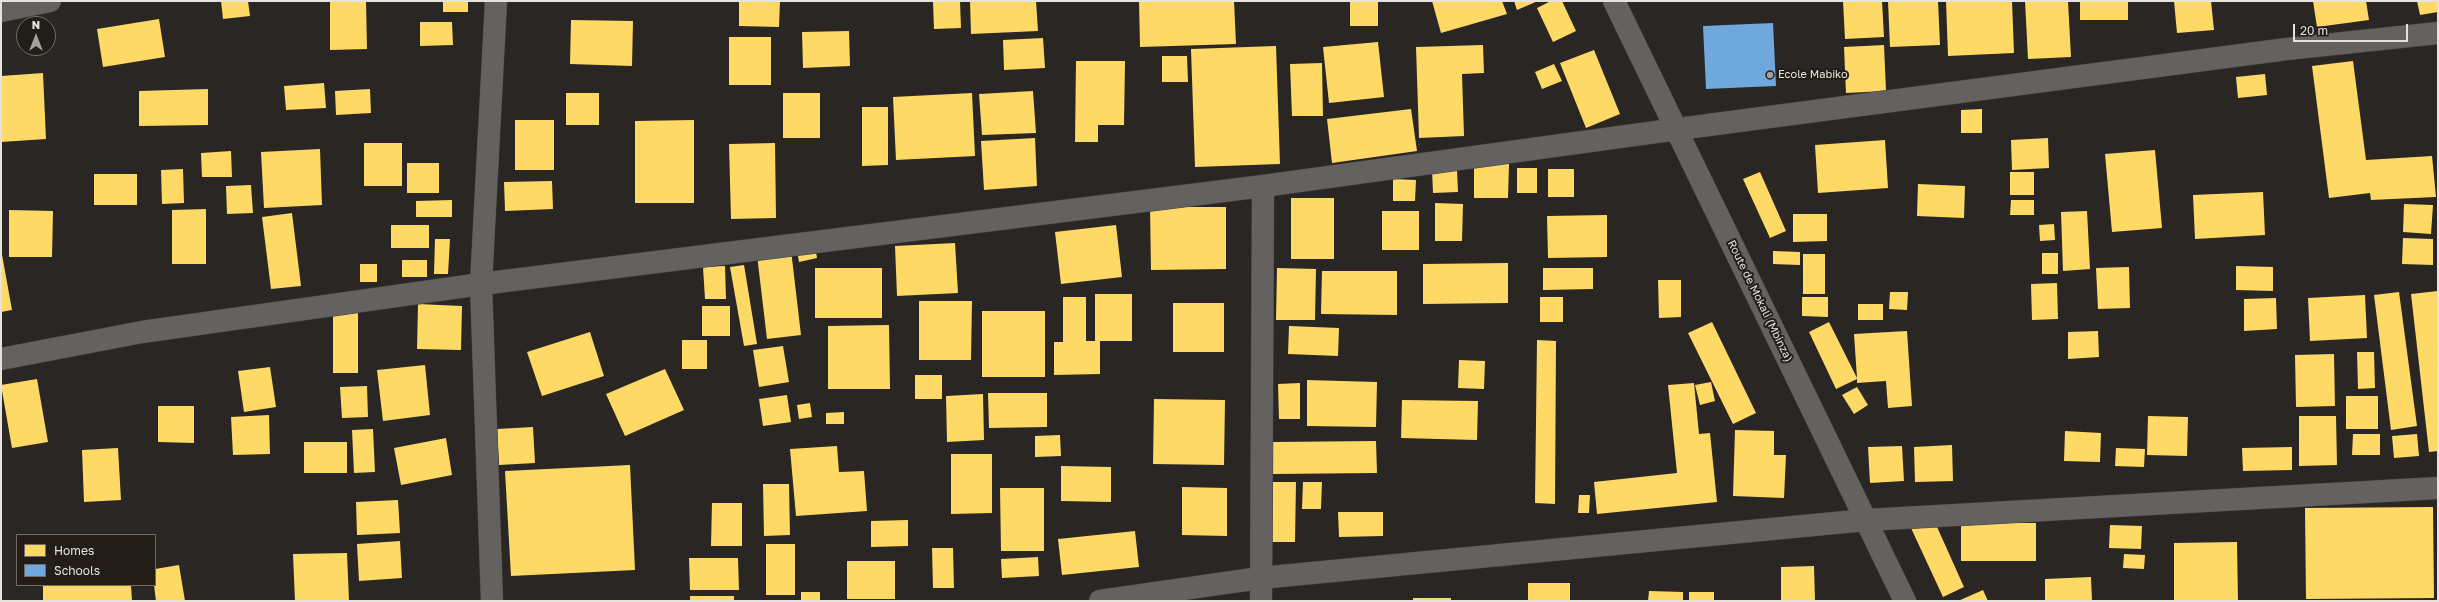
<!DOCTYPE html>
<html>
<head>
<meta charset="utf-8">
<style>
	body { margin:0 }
	#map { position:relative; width:2439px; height:602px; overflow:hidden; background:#292623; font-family:"Golos Text",sans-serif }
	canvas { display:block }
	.frame { position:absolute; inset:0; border:2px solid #e6e2de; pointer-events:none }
	.legend { position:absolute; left:16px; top:534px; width:140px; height:52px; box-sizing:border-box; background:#231d17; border:1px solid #716c67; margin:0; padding:5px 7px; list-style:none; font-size:12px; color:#e6e2de }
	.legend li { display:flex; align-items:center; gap:8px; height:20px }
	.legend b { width:20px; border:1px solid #716c67 }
	.north { position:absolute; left:16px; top:16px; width:40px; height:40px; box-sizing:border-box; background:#231d17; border:1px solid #716c67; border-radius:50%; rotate:0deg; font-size:11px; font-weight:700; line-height:16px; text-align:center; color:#e6e2de }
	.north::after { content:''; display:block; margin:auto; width:14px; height:18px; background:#a4a09d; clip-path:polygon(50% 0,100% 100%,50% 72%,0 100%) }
	.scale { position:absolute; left:2293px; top:24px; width:115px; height:18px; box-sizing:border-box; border:2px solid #e6e2de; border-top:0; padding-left:5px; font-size:12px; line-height:14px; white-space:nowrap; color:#e6e2de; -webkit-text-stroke:3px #231d17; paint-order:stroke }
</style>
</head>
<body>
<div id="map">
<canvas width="2439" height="602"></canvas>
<div class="frame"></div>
<ul class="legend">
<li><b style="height:11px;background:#ffd966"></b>Homes</li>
<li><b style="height:11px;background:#6fa8dc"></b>Schools</li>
</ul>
<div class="north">N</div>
<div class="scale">20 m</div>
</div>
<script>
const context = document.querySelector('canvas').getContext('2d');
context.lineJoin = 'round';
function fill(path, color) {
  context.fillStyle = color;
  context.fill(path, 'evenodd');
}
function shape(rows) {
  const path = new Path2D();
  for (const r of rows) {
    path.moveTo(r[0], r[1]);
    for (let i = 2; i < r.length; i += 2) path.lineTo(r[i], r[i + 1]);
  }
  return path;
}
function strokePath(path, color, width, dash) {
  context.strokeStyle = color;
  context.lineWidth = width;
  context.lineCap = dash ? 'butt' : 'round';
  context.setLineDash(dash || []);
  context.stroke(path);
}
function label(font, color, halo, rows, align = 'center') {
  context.font = font + ' "Golos Text",sans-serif';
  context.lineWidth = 4;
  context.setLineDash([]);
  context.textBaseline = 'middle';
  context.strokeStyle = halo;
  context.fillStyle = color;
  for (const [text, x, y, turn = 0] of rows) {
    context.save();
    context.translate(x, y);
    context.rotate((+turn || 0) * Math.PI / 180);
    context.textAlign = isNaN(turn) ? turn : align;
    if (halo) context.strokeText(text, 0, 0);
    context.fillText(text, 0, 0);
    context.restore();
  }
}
const homes = shape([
	[221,1,248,1,250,16,223,19],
	[330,1,366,1,367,49,330,50],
	[443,1,468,1,468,12,443,12],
	[739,1,780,1,779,27,739,26],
	[933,1,960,1,961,28,934,29],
	[970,1,1036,1,1038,31,971,34],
	[1139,1,1234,1,1236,44,1140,47],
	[1350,1,1378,1,1378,26,1350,26],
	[1432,1,1502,1,1507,14,1441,33],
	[1514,1,1538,1,1517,10],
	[1551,1,1562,1,1576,31,1553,42,1537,8],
	[1843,1,1882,1,1884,37,1845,39],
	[1888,1,1938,1,1940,45,1890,47],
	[1946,1,2012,1,2014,53,1948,56],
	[2025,1,2068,1,2071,57,2028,59],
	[2080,1,2128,1,2128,20,2080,20],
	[2174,1,2211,1,2214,30,2177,33],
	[2313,1,2366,1,2369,20,2317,27],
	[2417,1,2437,1,2438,12,2420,15],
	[159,19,165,57,103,67,97,29],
	[571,20,633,21,632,66,570,64],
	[420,22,452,22,453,45,420,46],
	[849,31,850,66,803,68,802,32],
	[729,37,771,37,771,85,729,85],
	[1043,38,1045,68,1004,70,1003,40],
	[1378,42,1384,97,1329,103,1323,47],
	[1483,45,1484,73,1462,74,1464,136,1419,138,1416,47],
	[1884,45,1886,91,1846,93,1844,47],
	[1276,46,1280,164,1195,167,1191,49],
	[1594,50,1620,114,1586,128,1560,63],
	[1162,56,1187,56,1188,82,1162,82],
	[1076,61,1125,61,1124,125,1098,125,1098,142,1075,142],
	[2353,61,2366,160,2432,156,2436,197,2371,200,2370,193,2329,198,2312,66],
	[1322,63,1323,116,1292,116,1290,64],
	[1554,64,1562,81,1542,89,1535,72],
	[43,73,46,139,1,142,1,76],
	[2265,74,2267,95,2238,98,2236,77],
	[324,83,326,108,286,110,284,86],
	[208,89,208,125,139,126,139,91],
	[370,89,371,113,336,115,335,91],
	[1033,91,1036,133,982,135,979,94],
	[566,93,599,93,599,125,566,125],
	[783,93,820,93,820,138,783,138],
	[972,93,975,156,896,160,893,97],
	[862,107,888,107,888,165,862,166],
	[1411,109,1417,151,1332,163,1327,119],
	[1982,109,1982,133,1961,133,1961,110],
	[515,120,554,120,554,170,515,170],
	[694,120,694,203,635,203,635,121],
	[1035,138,1037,186,984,190,981,141],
	[2048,138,2049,168,2012,170,2011,140],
	[1885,140,1888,188,1818,193,1815,145],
	[364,143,402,143,402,186,364,186],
	[775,143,776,218,731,219,729,144],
	[320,149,322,205,264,208,261,152],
	[2155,150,2162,228,2112,232,2105,154],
	[231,151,232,177,202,177,201,153],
	[407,163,439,163,439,193,407,193],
	[1474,164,1509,164,1508,198,1474,198],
	[1517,168,1537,168,1537,193,1517,193],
	[183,169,184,203,162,204,161,170],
	[1548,169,1574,169,1574,197,1548,197],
	[1432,170,1457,170,1458,192,1433,193],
	[1760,172,1786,231,1770,238,1743,179],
	[2010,172,2034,172,2034,195,2010,195],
	[94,174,137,174,137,205,94,205],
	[1393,179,1416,180,1415,201,1393,201],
	[552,181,553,209,505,211,504,182],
	[1918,184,1965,186,1964,218,1917,216],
	[251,185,253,213,227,214,226,186],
	[2263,192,2265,235,2195,239,2193,195],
	[1291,198,1334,198,1334,259,1291,259],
	[452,200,452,217,416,217,416,201],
	[2011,200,2034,200,2034,215,2010,215],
	[1435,203,1463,204,1462,241,1435,241],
	[2404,204,2433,205,2431,234,2403,232],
	[1150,207,1226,207,1226,269,1151,270],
	[206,209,206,264,172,264,172,210],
	[9,210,53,211,52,257,9,257],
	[1382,211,1419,211,1419,250,1382,250],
	[2087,211,2090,269,2063,271,2061,212],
	[292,213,301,286,271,289,262,217],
	[1793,214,1827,214,1827,241,1793,242],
	[1607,215,1607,257,1548,258,1547,216],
	[2054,224,2055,240,2040,241,2039,225],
	[391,225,429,225,429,248,391,248],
	[1116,225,1122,277,1061,284,1055,232],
	[2403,238,2433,239,2433,265,2402,264],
	[435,239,450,239,448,274,434,274],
	[955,243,958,293,897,296,895,246],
	[815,246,817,258,799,262,797,250],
	[1,249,12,310,1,312],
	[791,250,801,335,767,339,757,255],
	[1773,251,1800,252,1800,265,1773,264],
	[2042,253,2058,253,2058,274,2042,274],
	[1803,254,1825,254,1825,294,1803,294],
	[402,260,427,260,427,277,402,277],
	[1508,263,1508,303,1423,304,1423,264],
	[360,264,377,264,377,282,360,282],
	[744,265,757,344,744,346,730,267],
	[725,266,726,299,705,299,703,267],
	[2236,266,2273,267,2273,291,2236,290],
	[2129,267,2130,308,2098,309,2096,268],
	[815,268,882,268,882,318,815,318],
	[1277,268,1316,269,1315,320,1276,320],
	[1543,268,1593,268,1593,289,1543,290],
	[1322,271,1397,271,1397,315,1321,314],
	[1658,280,1681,280,1681,317,1659,318],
	[2057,283,2058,319,2032,320,2031,284],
	[2438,291,2438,451,2429,452,2411,294],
	[1890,292,1908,292,1907,310,1889,309],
	[2399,292,2417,426,2391,430,2374,295],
	[1095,294,1132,294,1132,341,1095,341],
	[2365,295,2367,338,2310,341,2308,298],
	[1063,297,1086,297,1086,341,1100,341,1100,374,1054,375,1054,342,1063,342],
	[1540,297,1563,297,1563,322,1540,322],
	[1802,297,1828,297,1828,317,1802,316],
	[2276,298,2277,329,2244,331,2244,299],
	[919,301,972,301,971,360,919,360],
	[1173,303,1224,303,1224,352,1173,352],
	[418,304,462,306,461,350,417,349],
	[1858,304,1883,304,1883,320,1858,320],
	[702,306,730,306,730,336,702,336],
	[982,311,1045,311,1045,377,982,377],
	[333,313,358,313,358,373,333,373],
	[1712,322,1756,413,1733,424,1688,333],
	[1829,322,1857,378,1854,334,1907,331,1912,406,1888,408,1886,381,1857,383,1857,379,1836,389,1809,332],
	[889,325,890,389,828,389,828,326],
	[1289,326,1339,328,1338,356,1288,354],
	[2098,331,2099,357,2068,359,2068,332],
	[590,332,604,376,542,396,527,352],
	[682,340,707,340,707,369,682,369],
	[1537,340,1556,341,1555,504,1535,503],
	[783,346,789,382,759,387,753,350],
	[2357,352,2374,352,2375,388,2358,389],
	[2334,354,2335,406,2296,407,2295,355],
	[1459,360,1485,361,1484,389,1458,388],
	[425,365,430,415,383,421,377,370],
	[270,367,276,407,244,412,238,371],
	[665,369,684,410,625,436,606,394],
	[915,375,942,375,942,399,915,399],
	[37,379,48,442,12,448,1,385],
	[1307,380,1377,382,1376,427,1307,426],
	[1711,382,1715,401,1700,405,1695,385],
	[1300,383,1300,419,1279,419,1278,384],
	[1694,383,1699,434,1710,433,1717,502,1597,514,1594,482,1677,473,1668,385],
	[367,386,368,417,342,418,340,387],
	[1857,387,1868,405,1854,414,1842,395],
	[988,393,1047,393,1047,427,989,428],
	[983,394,984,440,947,442,946,396],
	[787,395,791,422,763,426,759,399],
	[2346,396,2378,396,2378,429,2346,429],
	[1154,399,1225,400,1224,465,1153,464],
	[1402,400,1478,401,1477,440,1401,438],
	[810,403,812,417,799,419,797,405],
	[158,406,194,406,194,443,158,442],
	[844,412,844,424,826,424,826,413],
	[269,415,270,454,233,455,231,417],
	[2148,416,2188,417,2187,456,2147,455],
	[2299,416,2336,416,2337,465,2299,466],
	[533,427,535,463,499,465,497,429],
	[373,429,375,472,354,473,352,430],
	[1735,430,1774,431,1774,455,1786,455,1784,498,1733,496],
	[2065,431,2101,433,2100,462,2064,461],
	[2353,434,2380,434,2380,455,2352,455],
	[2417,434,2419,456,2394,458,2392,436],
	[1060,435,1061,456,1035,457,1035,436],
	[446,438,452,475,401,485,394,448],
	[1376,441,1377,473,1273,474,1273,442],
	[304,442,347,442,347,473,304,473],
	[1952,445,1953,481,1915,482,1914,447],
	[837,446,839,472,864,471,867,511,796,516,790,449],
	[1902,446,1904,481,1870,483,1868,447],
	[2292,447,2292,470,2243,471,2242,448],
	[118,448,121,500,84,502,82,450],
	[2116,448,2145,449,2144,467,2115,466],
	[951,454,992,454,992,513,951,514],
	[630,465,635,570,511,576,505,471],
	[1061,466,1111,467,1111,502,1061,501],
	[1273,482,1296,482,1295,542,1271,542],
	[1303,482,1322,482,1321,509,1302,509],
	[763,484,789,484,790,535,764,536],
	[1182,487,1227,488,1227,536,1182,535],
	[1000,488,1044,488,1044,551,1001,551],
	[1579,495,1590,495,1589,513,1578,513],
	[398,500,400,533,357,535,356,502],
	[712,503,742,503,742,546,711,546],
	[2433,507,2434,598,2306,599,2305,508],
	[1338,512,1383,512,1383,536,1339,537],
	[1933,518,1964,587,1943,597,1911,528],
	[908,520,908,546,871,547,871,521],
	[1961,523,2036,523,2036,561,1961,561],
	[2110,525,2142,526,2141,549,2109,548],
	[1135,531,1139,567,1062,575,1058,539],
	[400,541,402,578,359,581,357,544],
	[2237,542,2238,601,2174,601,2174,543],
	[766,544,795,544,795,595,766,595],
	[932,548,953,548,954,588,933,588],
	[347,553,349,601,295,601,293,554],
	[2124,554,2145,555,2144,569,2123,568],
	[1038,557,1039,576,1002,578,1001,559],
	[689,558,738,558,739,590,690,590],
	[847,561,895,561,895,599,847,599],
	[179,565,185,601,156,601,154,585,155,569],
	[1814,566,1815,600,1781,601,1781,567],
	[2091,577,2092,601,2045,601,2045,579],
	[1528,583,1570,583,1570,601,1528,601],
	[43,585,131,585,132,601,43,601],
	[1983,590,1988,601,1958,601],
	[1649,591,1683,592,1683,601,1648,601],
	[801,592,820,592,820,601,801,601],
	[1689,592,1714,592,1714,601,1689,601],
	[690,596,734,596,734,601,690,601],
	[1413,598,1451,598,1451,601,1413,601]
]);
const schools = shape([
	[1773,23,1776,86,1706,89,1703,26]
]);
const minor = shape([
	[1614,1,1905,601],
	[1,11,50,1],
	[1,359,142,332,481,284,1263,186,1678,129,2287,49,2438,33],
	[492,601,481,284,496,1],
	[1100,601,1260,578,1866,520,2438,488],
	[1261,601,1263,186]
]);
const markers = [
	[1770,75,4,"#a4a09d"]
];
const poiNames = [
	["Ecole Mabiko",1778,75]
];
const streetNames = [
	["Route de Mokali (Mbinza)",1760,301,64]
];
fill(homes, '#ffd966');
fill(schools, '#6fa8dc');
strokePath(minor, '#44423f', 23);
strokePath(minor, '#646260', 22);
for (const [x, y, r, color] of markers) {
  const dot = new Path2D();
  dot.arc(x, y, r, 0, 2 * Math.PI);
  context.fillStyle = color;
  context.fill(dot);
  strokePath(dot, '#231d17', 1.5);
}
label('11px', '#e6e2de', '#231d17', poiNames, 'left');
label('11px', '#e6e2de', '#231d17', streetNames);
</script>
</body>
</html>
